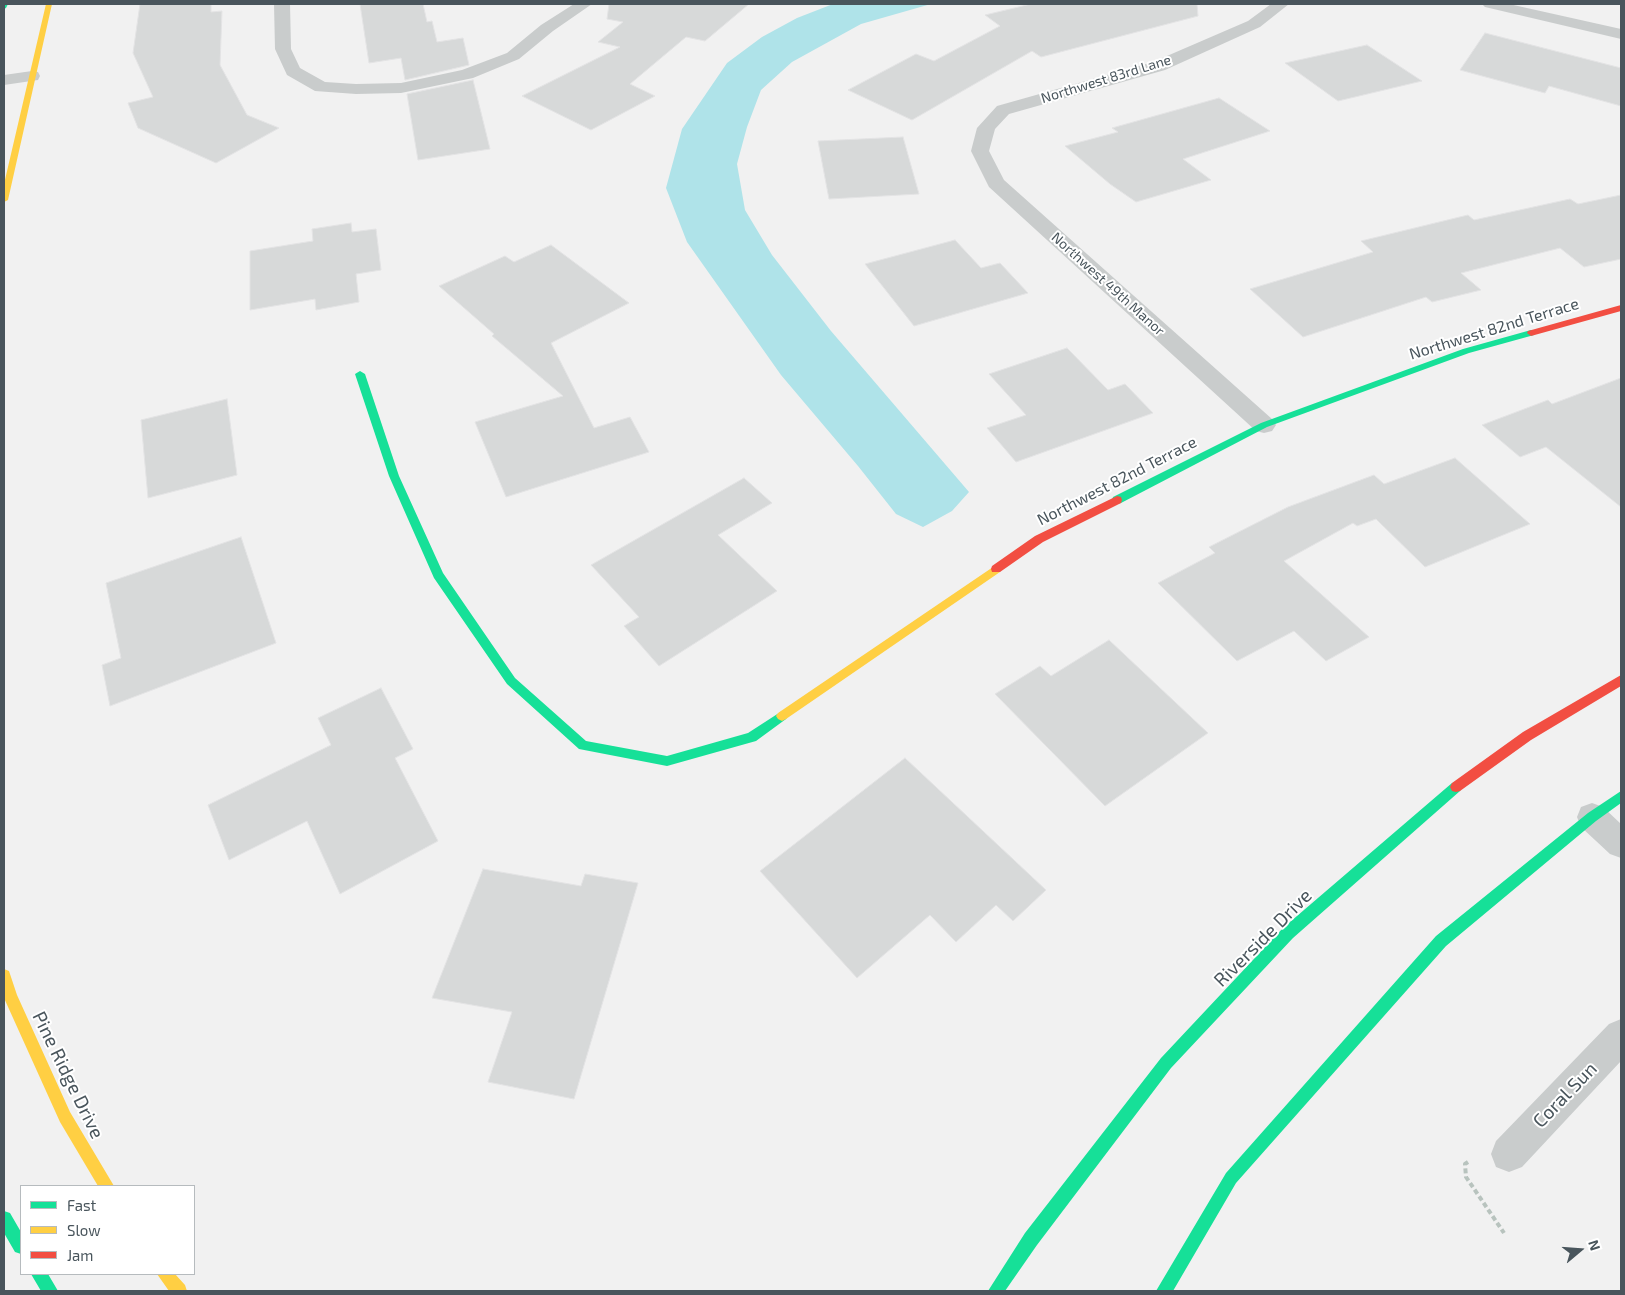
<!DOCTYPE html>
<html>
<head>
<meta charset="utf-8">
<style>
	body { margin:0 }
	#map { position:relative; width:1625px; height:1295px; overflow:hidden; background:#f1f1f1; font-family:"Exo 2",sans-serif }
	canvas { display:block }
	.frame { position:absolute; inset:0; border:5px solid #49555c; pointer-events:none }
	.legend { position:absolute; left:20px; top:1185px; width:175px; height:90px; box-sizing:border-box; background:#fff; border:1px solid #b6bbbe; margin:0; padding:6px 9px; list-style:none; font-size:15px; color:#49555c }
	.legend li { display:flex; align-items:center; gap:10px; height:25px }
	.legend b { width:25px; border:1px solid #b6bbbe }
	.north { position:absolute; left:1555px; top:1225px; width:50px; height:50px; -webkit-text-stroke:4px #fff; paint-order:stroke; rotate:72deg; font-size:14px; font-weight:700; line-height:20px; text-align:center; color:#49555c }
	.north::after { content:''; display:block; margin:auto; width:18px; height:22px; background:#49555c; clip-path:polygon(50% 0,100% 100%,50% 72%,0 100%) }
</style>
</head>
<body>
<div id="map">
<canvas width="1625" height="1295"></canvas>
<div class="frame"></div>
<ul class="legend">
<li><b style="height:6px;background:#16e098"></b>Fast</li>
<li><b style="height:6px;background:#ffcf43"></b>Slow</li>
<li><b style="height:6px;background:#f24e42"></b>Jam</li>
</ul>
<div class="north">N</div>
</div>
<script>
const context = document.querySelector('canvas').getContext('2d');
context.lineJoin = 'round';
function fill(path, color) {
  context.fillStyle = color;
  context.fill(path, 'evenodd');
}
function shape(rows) {
  const path = new Path2D();
  for (const r of rows) {
    path.moveTo(r[0], r[1]);
    for (let i = 2; i < r.length; i += 2) path.lineTo(r[i], r[i + 1]);
  }
  return path;
}
function strokePath(path, color, width, dash) {
  context.strokeStyle = color;
  context.lineWidth = width;
  context.lineCap = dash ? 'butt' : 'round';
  context.setLineDash(dash || []);
  context.stroke(path);
}
function label(font, color, halo, rows, align = 'center') {
  context.font = font + ' "Exo 2",sans-serif';
  context.lineWidth = 4;
  context.setLineDash([]);
  context.textBaseline = 'middle';
  context.strokeStyle = halo;
  context.fillStyle = color;
  for (const [text, x, y, turn = 0] of rows) {
    context.save();
    context.translate(x, y);
    context.rotate((+turn || 0) * Math.PI / 180);
    context.textAlign = isNaN(turn) ? turn : align;
    if (halo) context.strokeText(text, 0, 0);
    context.fillText(text, 0, 0);
    context.restore();
  }
}
const water = shape([
	[833,4,931,4,861,24,792,62,761,90,747,127,737,164,745,210,772,255,831,331,969,492,952,511,923,527,896,514,858,466,781,375,687,242,666,188,682,129,727,63,762,37,797,18]
]);
const building = shape([
	[140,4,211,4,211,12,222,11,220,65,247,115,279,128,216,163,138,128,128,103,153,97,133,53,140,4],
	[360,4,423,4,427,22,432,21,437,42,463,38,469,65,405,80,401,58,369,63,360,4],
	[609,4,749,4,705,41,686,37,630,84,655,96,591,130,522,96,620,47,598,42,623,22,607,19,609,4],
	[1031,4,1197,4,1198,16,1041,57,1032,51,912,120,848,90,916,54,934,61,1000,26,985,15,1031,4],
	[1485,33,1621,68,1621,106,1549,86,1545,93,1460,70,1485,33],
	[1367,45,1422,81,1338,101,1285,63,1367,45],
	[473,80,490,149,418,160,407,94,473,80],
	[1219,98,1270,131,1183,159,1211,180,1136,202,1110,184,1065,146,1118,132,1112,128,1219,98],
	[903,137,919,194,829,199,818,141,903,137],
	[1621,195,1621,259,1584,267,1560,248,1461,273,1481,290,1432,302,1426,297,1303,337,1250,289,1373,252,1361,241,1468,215,1474,220,1570,199,1578,204,1621,195],
	[351,223,352,232,376,229,381,270,356,274,359,302,316,310,315,299,250,310,250,251,313,241,312,229,351,223],
	[955,240,981,268,1000,263,1028,293,914,326,865,264,955,240],
	[551,245,629,303,551,343,594,428,630,417,649,452,506,497,475,422,563,396,492,336,494,334,439,286,505,256,514,262,551,245],
	[1067,348,1108,390,1125,384,1153,413,1016,462,987,428,1026,415,989,374,1067,348],
	[1621,378,1621,507,1546,447,1520,457,1482,425,1548,400,1552,404,1621,378],
	[227,399,237,475,148,498,141,420,227,399],
	[1455,458,1530,524,1425,567,1376,519,1357,526,1353,523,1284,561,1369,637,1326,661,1294,631,1237,661,1158,583,1215,553,1209,547,1288,507,1374,475,1384,484,1455,458],
	[744,478,772,503,718,535,777,591,659,666,624,626,639,617,591,565,744,478],
	[241,537,276,643,110,706,102,665,121,658,106,583,241,537],
	[1109,640,1208,733,1105,806,995,694,1040,666,1051,676,1109,640],
	[381,688,413,749,395,758,438,841,340,894,307,821,229,860,208,805,331,745,318,718,381,688],
	[905,758,1046,890,1013,921,996,905,956,942,930,915,857,978,760,871,905,758],
	[483,869,581,886,585,874,638,883,574,1099,488,1082,512,1012,432,998,483,869]
]);
const path = shape([
	[1468,1162,1465,1164,1466,1177,1504,1233]
]);
const street = shape([
	[274,4,290,4,291,49,300,68,325,82,356,84,401,83,462,70,507,53,541,25,574,4,592,4,553,31,519,59,473,78,401,93,356,94,315,91,287,75,275,49,274,4],
	[1271,4,1289,4,1260,27,1165,70,1009,114,995,129,989,151,1004,180,1272,419,1276,425,1272,431,1264,433,1256,431,989,187,971,151,977,128,997,106,1153,62,1248,21,1271,4],
	[1482,4,1509,4,1621,29,1621,39,1485,7,1482,4],
	[32,71,38,72,40,76,38,80,4,85,4,75,32,71],
	[1592,803,1603,807,1621,824,1621,858,1610,854,1581,827,1577,817,1581,807,1592,803],
	[1621,1019,1621,1061,1522,1167,1509,1172,1496,1167,1491,1154,1496,1141,1609,1024,1621,1019]
]);
const fast = shape([
	[4,4,8,4,6,8,4,9,4,4],
	[1531,330,1534,331,1534,335,1469,353,1267,427,1121,503,1117,504,1112,500,1113,497,1261,423,1463,349,1531,330],
	[360,371,365,374,399,476,443,573,515,678,586,741,667,756,748,733,782,711,786,713,788,716,786,719,756,741,667,766,579,749,507,684,434,578,389,476,355,374,360,371],
	[1456,782,1460,783,1462,787,1460,791,1293,938,1171,1068,1037,1245,1005,1291,988,1291,1025,1233,1161,1058,1283,928,1452,783,1456,782],
	[1621,791,1621,803,1596,821,1446,946,1236,1183,1173,1291,1156,1291,1226,1173,1436,936,1588,813,1621,791],
	[4,1211,10,1213,21,1232,21,1254,15,1252,4,1233,4,1211],
	[31,1274,48,1274,58,1291,41,1291,31,1274]
]);
const slow = shape([
	[46,4,52,4,8,200,4,202,4,184,46,4],
	[996,565,1001,569,1000,572,786,719,782,721,778,719,776,716,778,713,996,565],
	[4,969,9,971,17,995,70,1112,114,1186,98,1186,60,1122,4,998,4,969],
	[157,1274,175,1274,185,1285,187,1291,169,1291,157,1274]
]);
const jam = shape([
	[1621,305,1621,311,1531,336,1527,333,1528,331,1621,305],
	[1117,496,1121,497,1122,500,1121,503,1043,542,1000,572,992,572,991,569,992,566,1035,536,1117,496],
	[1621,675,1621,686,1531,740,1460,791,1456,792,1452,791,1450,787,1452,783,1523,732,1621,675]
]);
const farStreetnames = [
	["Northwest 83rd Lane",1106,79,-17],
	["Northwest 49th Manor",1108,284,42]
];
const streetNames = [
	["Northwest 82nd Terrace",1494,329,-17],
	["Northwest 82nd Terrace",1117,481,-27]
];
const nearStreetnames = [
	["Riverside Drive",1263,938,-45],
	["Pine Ridge Drive",68,1075,64],
	["Coral Sun",1565,1095,-46]
];
fill(water, '#afe3e9');
fill(building, '#d7d9d9');
strokePath(building, '#e3e3e4', 1);
strokePath(path, '#b8c3be', 4, [5, 3]);
fill(street, '#c9cccc');
fill(fast, '#16e098');
fill(slow, '#ffcf43');
fill(jam, '#f24e42');
label('14px', '#49555c', '#fff', farStreetnames);
label('16px', '#49555c', '#fff', streetNames);
label('19px', '#49555c', '#fff', nearStreetnames);
</script>
</body>
</html>
